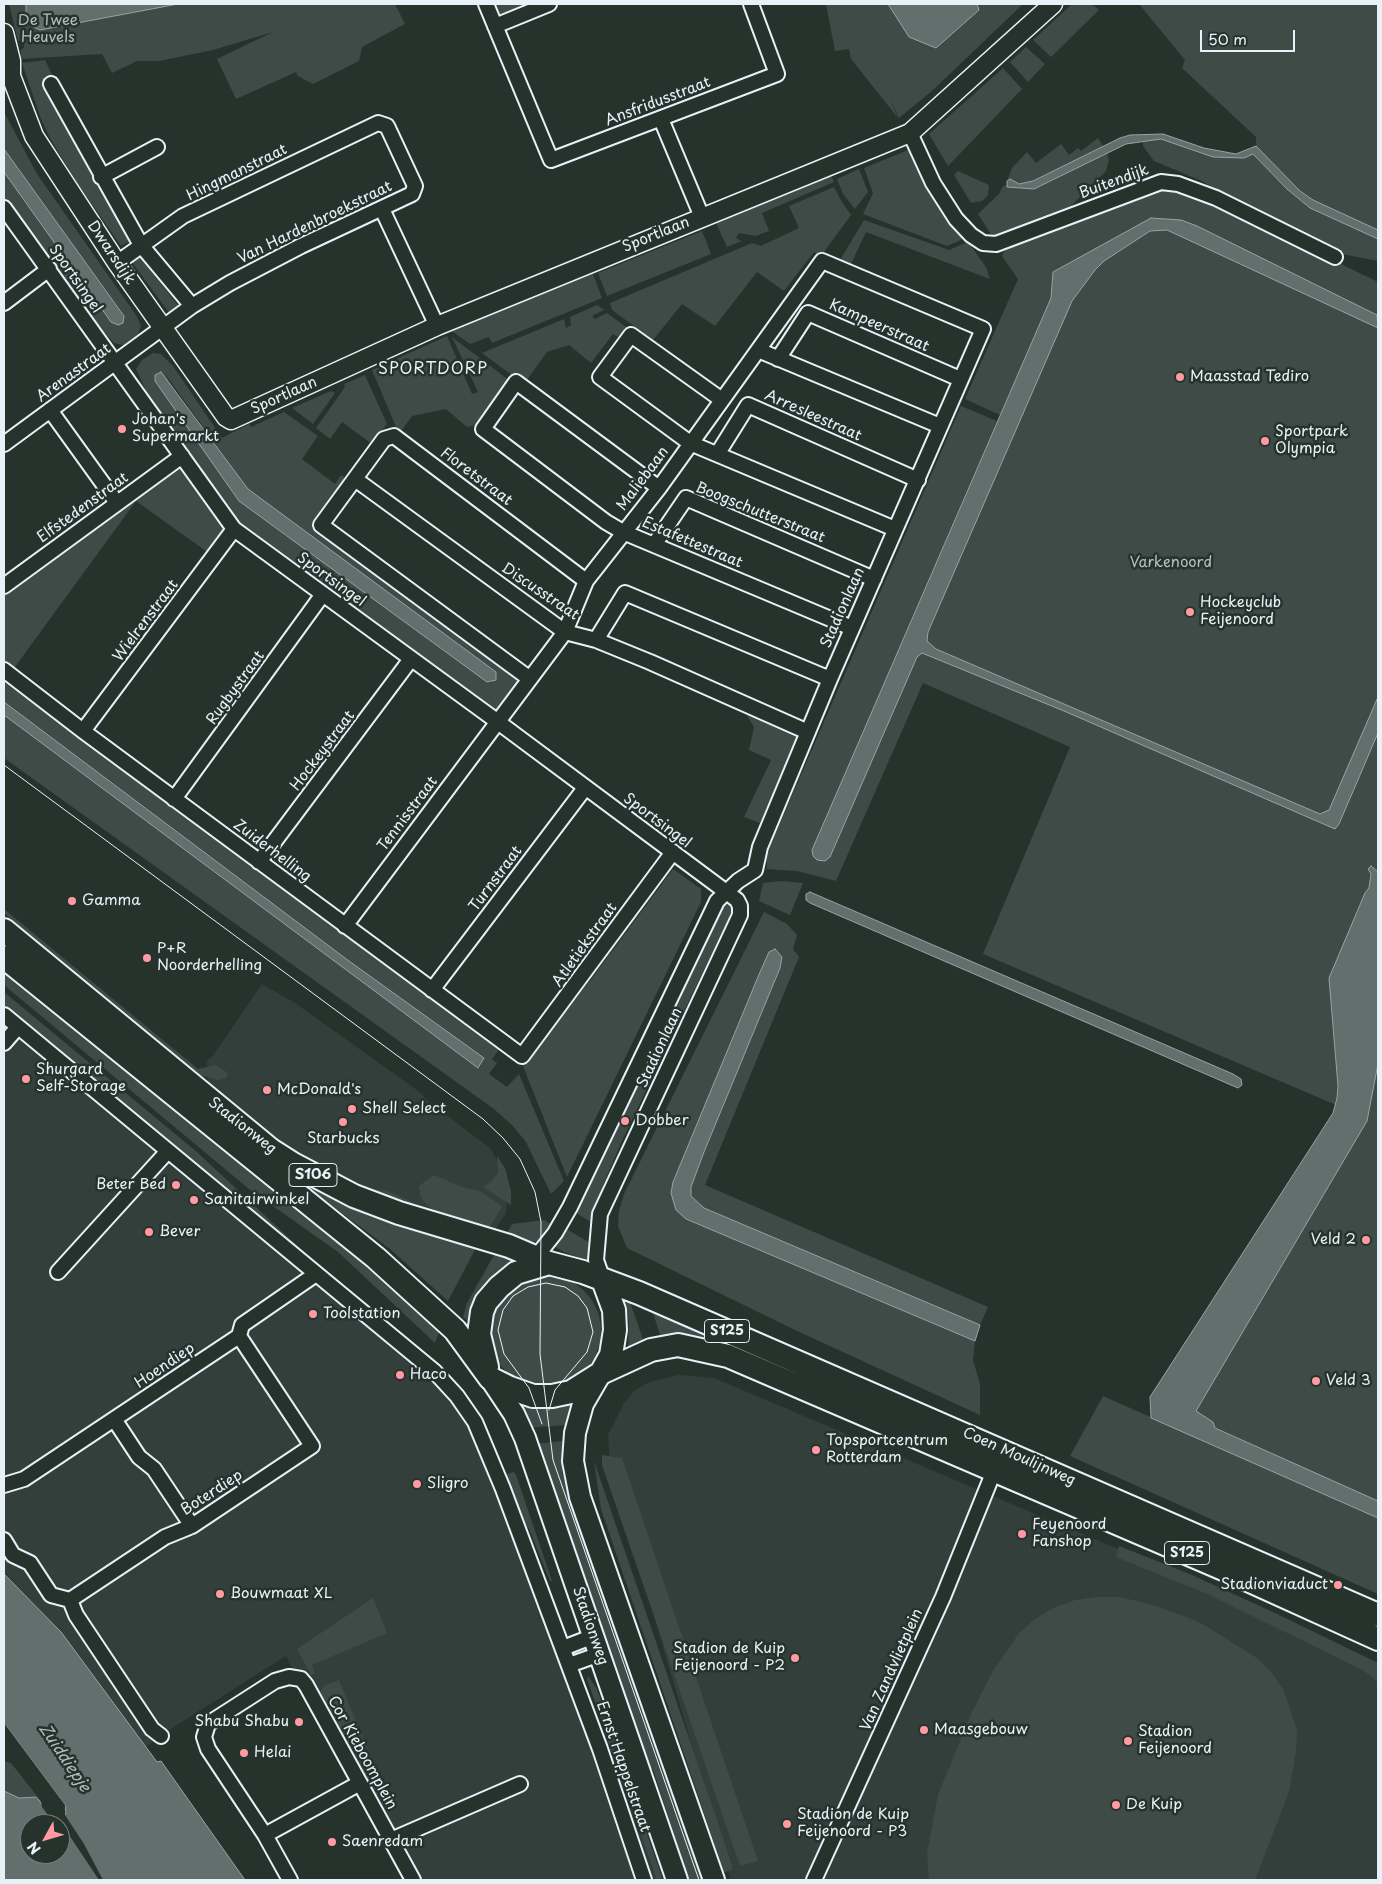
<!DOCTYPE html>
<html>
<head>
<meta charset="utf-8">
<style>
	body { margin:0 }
	#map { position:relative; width:1382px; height:1884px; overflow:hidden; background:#26332d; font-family:"Playpen Sans",sans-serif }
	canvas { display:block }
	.frame { position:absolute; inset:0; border:5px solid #e8f1f8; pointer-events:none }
	.north { position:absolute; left:20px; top:1814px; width:50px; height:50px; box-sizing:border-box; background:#26332d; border:1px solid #747f7e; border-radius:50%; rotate:231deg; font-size:14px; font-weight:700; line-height:20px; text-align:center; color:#e8f1f8 }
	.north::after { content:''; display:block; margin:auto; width:18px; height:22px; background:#ff9aa2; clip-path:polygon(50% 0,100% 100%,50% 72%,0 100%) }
	.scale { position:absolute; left:1200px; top:30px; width:95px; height:22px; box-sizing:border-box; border:2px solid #e8f1f8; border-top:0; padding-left:6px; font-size:15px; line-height:18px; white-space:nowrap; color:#e8f1f8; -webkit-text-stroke:4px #26332d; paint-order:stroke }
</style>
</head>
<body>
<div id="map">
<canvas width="1382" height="1884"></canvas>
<div class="frame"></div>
<div class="north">N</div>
<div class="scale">50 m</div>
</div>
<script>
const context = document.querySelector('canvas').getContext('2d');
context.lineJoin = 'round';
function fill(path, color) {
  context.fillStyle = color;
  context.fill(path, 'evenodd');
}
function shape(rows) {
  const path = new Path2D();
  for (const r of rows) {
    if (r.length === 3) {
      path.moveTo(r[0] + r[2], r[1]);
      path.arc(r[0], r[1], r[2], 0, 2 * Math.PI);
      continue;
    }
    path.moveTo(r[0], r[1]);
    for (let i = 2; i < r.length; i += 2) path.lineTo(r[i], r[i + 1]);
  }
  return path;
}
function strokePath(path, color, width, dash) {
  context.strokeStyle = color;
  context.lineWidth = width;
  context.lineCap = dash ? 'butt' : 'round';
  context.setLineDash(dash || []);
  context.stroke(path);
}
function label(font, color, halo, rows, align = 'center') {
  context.font = font + ' "Playpen Sans",sans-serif';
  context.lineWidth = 5;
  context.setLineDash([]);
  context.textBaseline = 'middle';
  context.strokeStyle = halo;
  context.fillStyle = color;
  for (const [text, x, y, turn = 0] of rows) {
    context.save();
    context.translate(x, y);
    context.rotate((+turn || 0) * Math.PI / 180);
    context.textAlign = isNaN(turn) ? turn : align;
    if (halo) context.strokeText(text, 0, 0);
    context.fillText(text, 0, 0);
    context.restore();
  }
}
const built = shape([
	[262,984,295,1003,421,1093,427,1100,491,1149,504,1174,508,1189,506,1213,494,1232,430,1215,307,1166,208,1089,207,1061,212,1057],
	[4,1023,322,1283,438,1383,472,1428,588,1738,608,1731,659,1880,405,1880,286,1656,169,1730,116,1768,4,1623],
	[679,1375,714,1378,1123,1551,1378,1673,1378,1880,731,1880,610,1465,608,1435,624,1403,634,1391,649,1382]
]);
const green = shape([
	[9,4,395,4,405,24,362,47,359,61,313,84,298,76,296,72,236,99,217,59,273,32,213,50,159,61,137,61,112,73,102,54,21,59,21,49,24,48,23,41,18,41],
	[493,4,538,4,504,15,498,12],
	[826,4,1023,4,933,90,899,118,889,97,898,118,851,59,849,49,835,51],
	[1072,4,1092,4,1099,10,1051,57,1033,40],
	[1139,4,1378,4,1378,233,1312,203,1256,152,1256,137,1182,68,1185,60],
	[1026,47,1045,64,1028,82,1010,62],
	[45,60,132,240,121,246,75,180,50,138,41,119,22,63],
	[1003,68,1022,89,948,166,929,134],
	[4,112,37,174,136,315,141,326,138,334,123,345,114,343,99,327,4,199,4,172,111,322,118,325,123,323,124,315,4,149],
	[1098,138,1103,146,1033,181,1019,184,1010,179,1007,181,1012,168,1027,152,1036,163,1061,144,1069,155,1078,148,1081,151],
	[1161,139,1213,157,1244,158,1253,154,1287,189,1310,208,1378,239,1378,261,1342,254,1228,198,1202,181,1154,161,1143,146,1143,140],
	[908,150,965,238,947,246,863,214,873,193,864,168],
	[1107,152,1109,160,1106,171,1066,211,994,239,978,214,999,194,1003,186,1049,182],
	[859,169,868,192,855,209,843,194,837,179],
	[958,171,989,185,988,195,982,201,971,203,954,175],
	[831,176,834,182,762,213,769,231,756,236,739,233,736,238,742,241,727,247,716,223],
	[834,187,842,202,851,215,821,256,814,252,784,291,757,272,715,326,682,304,653,340,612,310,610,303,752,243,761,246,799,228,789,206],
	[1161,189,1175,189,1218,204,1378,282,1378,315,1328,291,1179,228,1378,328,1378,1501,1215,1428,1170,1415,1350,1111,983,954,1070,747,923,683,836,881,797,871,767,869,767,856,771,844,961,406,997,421,812,850,813,856,830,856,909,674,1074,263,1053,272,1051,298,1000,415,965,399,1018,279,1002,256,1004,251,1012,246,1146,193],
	[864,220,949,250,968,242,986,267,990,279,866,232,851,264,840,260],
	[702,231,711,254,607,296,598,273],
	[139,255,179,307,170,314,131,261],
	[593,274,602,298,492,343,489,337,470,344,453,332,452,330],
	[597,305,604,310,592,316,595,319,607,313,626,327,618,337,613,334,591,363,569,345,547,352,524,384,482,353,564,319,566,328,571,325,570,317],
	[447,336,472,394,478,392,452,337,510,381,478,424,467,427,446,409,412,416,399,434,372,370],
	[153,353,161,354,173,366,222,438,249,424,251,427,284,412,318,436,302,459,335,484,341,475,346,479,313,524,520,678,494,712,240,524,147,393,136,369,142,360],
	[165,374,248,489,492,683,487,682,239,501],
	[365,375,387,424,372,444,342,422,330,439,316,428,345,387,344,384],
	[331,391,335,393,313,424,292,408],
	[183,467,227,529,210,554,136,501,12,671,4,665,4,590],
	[4,682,500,1048,492,1059,497,1063,489,1074,507,1087,519,1074,564,1181,551,1194,526,1142,513,1126,494,1109,4,758,4,715,479,1068,484,1058,349,961,4,702],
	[746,714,798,735,760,823,744,817,771,760,749,750,754,727],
	[673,869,701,889,701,902,567,1177,523,1066,592,978],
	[781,881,803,883,790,915,759,901,763,883],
	[724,904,731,906,733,909,621,1143,604,1183,591,1222,574,1212,645,1071,704,941],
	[4,909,198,1069,216,1065,228,1073,226,1078,218,1080,187,1072,109,1009,89,985,4,913],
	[764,912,787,924,797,935,793,949,799,957,705,1185,988,1307,980,1325,704,1208,691,1196,691,1187,704,1152,780,968,760,972,673,1182,686,1219,975,1341,973,1360,980,1384,980,1415,795,1330,627,1248,618,1226,619,1211,624,1194],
	[4,966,399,1294,439,1332,435,1343,338,1252,249,1189,4,985],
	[4,992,197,1152,318,1265,317,1267,4,1004],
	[266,1156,479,1242,448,1301,390,1249],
	[497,1156,505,1168,511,1191,511,1205,483,1187,491,1182,498,1173],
	[326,1164,357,1184,371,1189,388,1191,408,1200,428,1216,372,1200,323,1168],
	[434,1175,465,1188,480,1191,502,1206,486,1234,441,1216,427,1205,420,1196,419,1186],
	[544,1220,551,1224,538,1241,523,1244,504,1238,512,1224],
	[565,1228,590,1243,592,1262,564,1252,552,1245],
	[498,1248,526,1257,472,1324,463,1317,467,1303],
	[545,1331,56],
	[630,1302,645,1345,628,1352,629,1323,626,1303],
	[652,1310,656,1310,720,1343,662,1341],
	[508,1394,573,1402,567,1425,526,1428],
	[1103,1396,1378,1518,1378,1594,1070,1456],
	[563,1441,562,1472,580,1532,614,1619,705,1879,702,1880,689,1880,653,1769,647,1770,532,1444],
	[602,1455,622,1458,758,1861,740,1866,602,1465],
	[594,1461,718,1823,733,1869,726,1872,724,1872,601,1509],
	[514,1472,516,1475,552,1581,550,1581,529,1529,524,1523,506,1476,507,1474],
	[1119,1546,1192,1575,1275,1613,1378,1663,1378,1682,1363,1670,1207,1594,1116,1557],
	[1097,1597,1119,1597,1146,1603,1187,1617,1206,1626,1257,1658,1273,1674,1284,1691,1297,1730,1296,1752,1289,1792,1255,1880,929,1880,927,1853,938,1795,971,1714,993,1671,1019,1633,1035,1619,1053,1608,1075,1600],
	[373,1598,387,1633,312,1665,315,1673,311,1675,297,1649],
	[588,1676,597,1689,663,1880,657,1880,587,1679],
	[339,1680,367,1748,354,1753,320,1692,325,1685],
	[369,1752,388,1801,382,1804,356,1757],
	[4,1761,11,1763,41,1801,50,1817,59,1820,84,1880,4,1845],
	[30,1824,60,1824,60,1854,30,1854]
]);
const water = shape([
	[26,4,178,4,40,30,31,26,26,16,26,4],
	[888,4,977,4,979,10,936,48,909,37,888,4],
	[1163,134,1204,148,1236,154,1256,146,1300,191,1313,200,1378,230,1378,239,1310,208,1287,189,1253,154,1244,158,1213,157,1161,139,1126,144,1034,189,1007,187,1007,181,1010,179,1019,184,1033,181,1120,138,1130,135,1163,134],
	[4,149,124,316,123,323,118,325,111,322,4,172,4,149],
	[1151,218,1181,220,1197,226,1377,315,1378,328,1167,230,1150,231,1104,261,1095,270,1072,301,928,632,927,641,936,649,1320,814,1329,810,1378,697,1378,733,1339,824,1335,829,1064,711,922,653,917,657,830,857,825,861,817,860,813,856,812,850,1051,298,1053,272,1151,218],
	[161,372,248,489,496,672,496,680,487,682,239,501,155,381,155,375,161,372],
	[4,702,349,961,484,1058,478,1068,4,715,4,702],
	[1371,866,1378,872,1378,1064,1367,1121,1196,1411,1213,1422,1215,1428,1378,1501,1378,1518,1151,1418,1150,1397,1333,1113,1337,1098,1338,1086,1329,978,1365,893,1369,888,1371,874,1368,869,1371,866],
	[810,892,1233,1074,1241,1079,1242,1085,1238,1088,810,903,806,900,806,894,810,892],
	[775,949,782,957,780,968,704,1152,691,1187,691,1196,704,1208,980,1325,975,1341,686,1219,676,1210,671,1193,673,1182,760,972,769,952,775,949],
	[4,1574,61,1632,157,1762,161,1761,245,1880,4,1880,4,1791,19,1798,37,1797,50,1817,56,1821,63,1818,66,1813,65,1805,4,1723,4,1574],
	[30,1824,60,1824,60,1854,30,1854,30,1824]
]);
const pier = shape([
	[4,1723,65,1805,65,1815,84,1844,103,1880,99,1880,59,1820,50,1818,42,1807,41,1801,35,1795,43,1800,44,1806,51,1816,56,1818,63,1812,63,1806,4,1727]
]);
const minor = shape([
	[486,4,551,160,777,74,751,4],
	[495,26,549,4],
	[51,84,141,245,192,306],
	[661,119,702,217],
	[910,133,933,183,956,219,971,235,983,243,996,244,1161,182,1178,184,1216,198,1335,257],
	[101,177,157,147],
	[4,208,234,529,498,722,737,900,740,906,740,915,600,1214,596,1260,603,1280],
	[382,209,437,326],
	[4,303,49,269],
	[758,350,940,426],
	[778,359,808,313,960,379],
	[722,400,631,335,600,377,690,443,895,529],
	[50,410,117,503],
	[4,444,192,306,230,283,301,246,412,194,415,186,387,126,378,123,183,216,117,263],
	[718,453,748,405,918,480],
	[355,479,565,632,596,640,650,662,808,732],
	[659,488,516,382,483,429,606,522,623,532,852,628],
	[654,545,686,498,874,579],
	[4,586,182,456],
	[596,640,625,593,830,679],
	[4,670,83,731,522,1056,673,852],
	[530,679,321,525,384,439,394,436,586,581],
	[83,731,234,529],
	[174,799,323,594],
	[259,862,411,659],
	[345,926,565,632,586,581,659,488,822,261,983,329,830,679,760,847,755,870,738,881,717,901,570,1207,555,1233,532,1262],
	[432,990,585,788],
	[4,1015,435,1372,457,1396,475,1422,503,1489,600,1749,644,1880],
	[4,1043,18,1027],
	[58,1272,168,1151],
	[114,1419,139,1457,154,1469,192,1526],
	[4,1485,24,1479,239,1336,242,1325,316,1274],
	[4,1540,13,1555,30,1563,51,1595,70,1600,165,1537,192,1526,312,1446,239,1336],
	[70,1600,76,1615,152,1729,161,1736],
	[563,1648,594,1636],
	[569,1665,600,1654],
	[265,1835,360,1783],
	[391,1840,520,1784],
	[290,1880,265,1835,208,1749,204,1737,208,1724,275,1681,289,1677,301,1679,306,1685,413,1880],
	[814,1880,943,1597,994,1471]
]);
const tertiary = shape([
	[4,33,11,61,11,76,34,136,117,263,226,417,231,420,437,326,910,133,1053,4]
]);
const secondary = shape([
	[601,1373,583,1404,575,1433,573,1461,580,1497,714,1880],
	[490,1378,514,1414,525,1438,677,1880]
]);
const primary = shape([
	[4,930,271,1150,293,1164,354,1196,399,1213,509,1246,549,1263,583,1272,639,1293,1378,1615],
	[4,957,376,1258,455,1330,490,1378,510,1388,533,1396,552,1396,571,1392,601,1373,611,1355,615,1330,614,1310,603,1280],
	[487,1367,479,1334,482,1312,486,1302,499,1287,516,1273,549,1263],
	[601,1373,651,1350,678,1345,728,1356,1228,1571,1378,1639]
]);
const tram = shape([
	[4,765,483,1119,503,1138,520,1159,535,1192,541,1222,540,1354,553,1460,699,1880],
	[542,1424,529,1388,504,1354,498,1330,503,1310,513,1296,528,1287,546,1283,565,1287,578,1296,587,1308,593,1332,587,1352,555,1390,549,1410]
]);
const markers = [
	[1180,377,5,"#ff9aa2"],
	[122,429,5,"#ff9aa2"],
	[1265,441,5,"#ff9aa2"],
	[1190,612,5,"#ff9aa2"],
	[72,901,5,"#ff9aa2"],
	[147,958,5,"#ff9aa2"],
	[26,1079,5,"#ff9aa2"],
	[267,1090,5,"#ff9aa2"],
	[352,1109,5,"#ff9aa2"],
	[625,1121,5,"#ff9aa2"],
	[343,1122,5,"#ff9aa2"],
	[176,1185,5,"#ff9aa2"],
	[194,1200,5,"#ff9aa2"],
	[149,1232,5,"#ff9aa2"],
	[1366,1240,5,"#ff9aa2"],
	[313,1314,5,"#ff9aa2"],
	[400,1375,5,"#ff9aa2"],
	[1316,1381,5,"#ff9aa2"],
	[816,1450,5,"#ff9aa2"],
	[417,1484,5,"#ff9aa2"],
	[1022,1534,5,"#ff9aa2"],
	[1338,1585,5,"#ff9aa2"],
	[220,1594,5,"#ff9aa2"],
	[795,1658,5,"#ff9aa2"],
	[299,1722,5,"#ff9aa2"],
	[924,1730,5,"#ff9aa2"],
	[1128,1741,5,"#ff9aa2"],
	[244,1753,5,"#ff9aa2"],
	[1116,1805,5,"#ff9aa2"],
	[787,1824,5,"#ff9aa2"],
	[332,1842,5,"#ff9aa2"]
];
const shields = [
	[313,1175,48],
	[727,1331,45],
	[1187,1553,45]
];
const shieldNames = [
	["S106",313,1175],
	["S125",727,1331],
	["S125",1187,1553]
];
const parkNames = [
	["De Twee",48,21],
	["Heuvels",48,38],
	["Varkenoord",1171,563]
];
const streetNames = [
	["Ansfridusstraat",658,102,-21],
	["Hingmanstraat",237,173,-26],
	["Buitendijk",1114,182,-20],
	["Van Hardenbroekstraat",315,223,-26],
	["Sportlaan",656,235,-22],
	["Dwarsdijk",111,253,56],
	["Sportsingel",75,279,55],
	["Kampeerstraat",879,326,24],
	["Arenastraat",74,373,-36],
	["Sportlaan",284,396,-24],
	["Arresleestraat",813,416,24],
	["Floretstraat",476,477,37],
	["Maliebaan",643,479,-53],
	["Elfstedenstraat",83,508,-36],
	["Boogschutterstraat",760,513,22],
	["Estafettestraat",692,543,23],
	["Sportsingel",331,580,36],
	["Discusstraat",540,592,34],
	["Stadionlaan",843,608,-66],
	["Wielrenstraat",146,621,-53],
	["Rugbystraat",236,688,-54],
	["Hockeystraat",323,751,-53],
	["Tennisstraat",408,814,-53],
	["Sportsingel",657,821,37],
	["Zuiderhelling",272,851,37],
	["Turnstraat",496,879,-53],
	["Atletiekstraat",585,945,-54],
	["Stadionlaan",660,1048,-65],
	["Stadionweg",242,1126,38],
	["Hoendiep",165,1366,-34],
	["Coen Moulijnweg",1019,1457,24],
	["Boterdiep",212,1493,-33],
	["Stadionweg",590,1626,71],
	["Van Zandvlietplein",892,1670,-66],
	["Cor Kieboomplein",362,1753,61],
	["Ernst Happelstraat",623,1767,71]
];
const poiNames = [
	["Maasstad Tediro",1190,377],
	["Johan's",132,420],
	["Supermarkt",132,437],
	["Sportpark",1275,432],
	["Olympia",1275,449],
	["Hockeyclub",1200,603],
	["Feijenoord",1200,620],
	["Gamma",82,901],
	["P+R",157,949],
	["Noorderhelling",157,966],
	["Shurgard",36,1070],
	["Self-Storage",36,1087],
	["McDonald's",277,1090],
	["Shell Select",362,1109],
	["Dobber",635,1121],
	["Starbucks",343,1139,"center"],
	["Beter Bed",166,1185,"right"],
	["Sanitairwinkel",204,1200],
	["Bever",159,1232],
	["Veld 2",1356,1240,"right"],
	["Toolstation",323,1314],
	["Haco",410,1375],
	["Veld 3",1326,1381],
	["Topsportcentrum",826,1441],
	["Rotterdam",826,1458],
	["Sligro",427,1484],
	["Feyenoord",1032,1525],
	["Fanshop",1032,1542],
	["Stadionviaduct",1328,1585,"right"],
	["Bouwmaat XL",230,1594],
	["Stadion de Kuip",785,1649,"right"],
	["Feijenoord - P2",785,1666,"right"],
	["Shabu Shabu",289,1722,"right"],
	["Maasgebouw",934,1730],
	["Stadion",1138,1732],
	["Feijenoord",1138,1749],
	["Helai",254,1753],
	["De Kuip",1126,1805],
	["Stadion de Kuip",797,1815],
	["Feijenoord - P3",797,1832],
	["Saenredam",342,1842]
];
const neighbourhoodNames = [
	["SPORTDORP",433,370]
];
const waterNames = [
	["Zuiddiepje",64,1758,56]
];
fill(built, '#333f3a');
fill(green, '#3e4b47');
fill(water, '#636f6d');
strokePath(water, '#98a3a5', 1);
fill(pier, '#26332d');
strokePath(minor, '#e8f1f8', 18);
strokePath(tertiary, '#e8f1f8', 21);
strokePath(secondary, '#e8f1f8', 24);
strokePath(primary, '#e8f1f8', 26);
strokePath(minor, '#26332d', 14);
strokePath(tertiary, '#26332d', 18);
strokePath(secondary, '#26332d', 20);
strokePath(primary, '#26332d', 22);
strokePath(tram, '#e8f1f8', 1);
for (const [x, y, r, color] of markers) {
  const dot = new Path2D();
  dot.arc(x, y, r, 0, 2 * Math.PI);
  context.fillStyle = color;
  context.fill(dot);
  strokePath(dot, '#26332d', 2);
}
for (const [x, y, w] of shields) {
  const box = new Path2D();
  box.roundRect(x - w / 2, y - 11.5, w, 23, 4);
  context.fillStyle = '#26332d';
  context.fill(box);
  strokePath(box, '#e8f1f8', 1);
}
label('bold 14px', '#e8f1f8', null, shieldNames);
label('15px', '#b5bfc3', '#26332d', parkNames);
label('15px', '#e8f1f8', '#26332d', streetNames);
label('15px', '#e8f1f8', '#26332d', poiNames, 'left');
context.letterSpacing = '1px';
label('16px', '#e8f1f8', '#26332d', neighbourhoodNames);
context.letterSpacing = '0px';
label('italic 16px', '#b3bdc0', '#26332d', waterNames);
</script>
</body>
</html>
